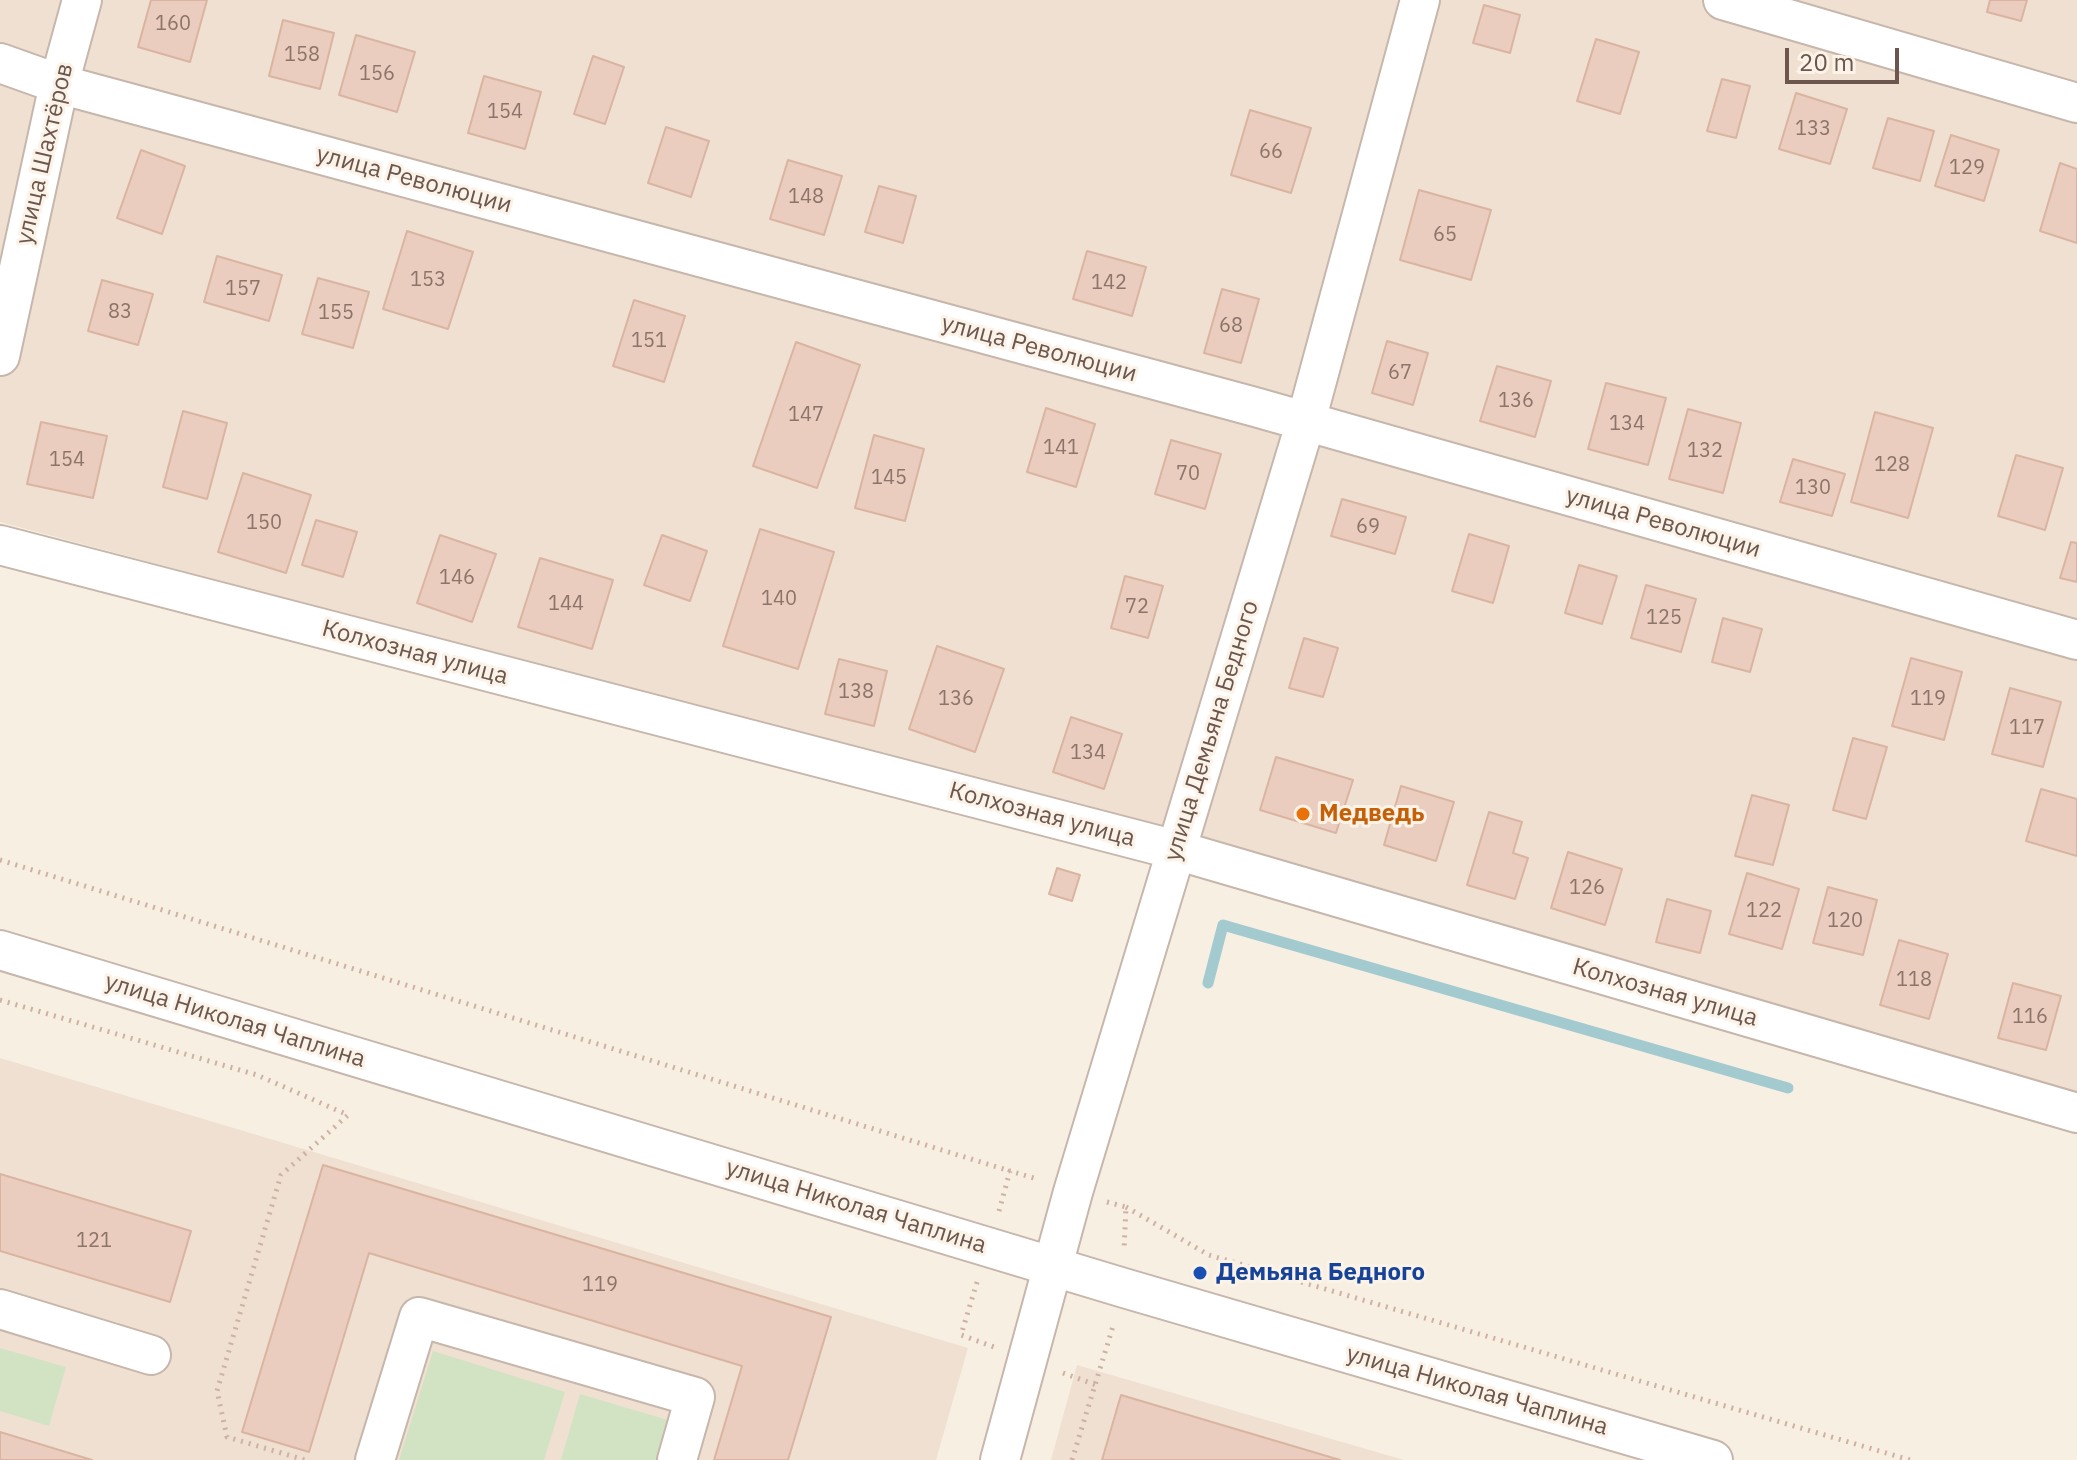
<!DOCTYPE html>
<html>
<head>
<meta charset="utf-8">
<style>
	body { margin:0 }
	#map { position:relative; width:2077px; height:1460px; overflow:hidden; background:#f8efe3; font-family:"IBM Plex Sans",sans-serif }
	canvas { display:block }
	.scale { position:absolute; left:1785px; top:48px; width:114px; height:36px; box-sizing:border-box; border:4px solid #6c564d; border-top:0; padding-left:10px; font-size:24px; line-height:28px; white-space:nowrap; color:#6c564d; -webkit-text-stroke:6px #fcf3e8; paint-order:stroke }
</style>
</head>
<body>
<div id="map">
<canvas width="2077" height="1460"></canvas>
<div class="scale">20 m</div>
</div>
<script>
const context = document.querySelector('canvas').getContext('2d');
context.lineJoin = 'round';
function fill(path, color) {
  context.fillStyle = color;
  context.fill(path, 'evenodd');
}
function shape(rows) {
  const path = new Path2D();
  for (const r of rows) {
    path.moveTo(r[0], r[1]);
    for (let i = 2; i < r.length; i += 2) path.lineTo(r[i], r[i + 1]);
  }
  return path;
}
function strokePath(path, color, width, dash) {
  context.strokeStyle = color;
  context.lineWidth = width;
  context.lineCap = dash ? 'butt' : 'round';
  context.setLineDash(dash || []);
  context.stroke(path);
}
function label(font, color, halo, rows, align = 'center') {
  context.font = font + ' "IBM Plex Sans",sans-serif';
  context.lineWidth = 6;
  context.setLineDash([]);
  context.textBaseline = 'middle';
  context.strokeStyle = halo;
  context.fillStyle = color;
  for (const [text, x, y, turn = 0] of rows) {
    context.save();
    context.translate(x, y);
    context.rotate((+turn || 0) * Math.PI / 180);
    context.textAlign = isNaN(turn) ? turn : align;
    if (halo) context.strokeText(text, 0, 0);
    context.fillText(text, 0, 0);
    context.restore();
  }
}
const residential = shape([
	[0,0,2077,0,2077,1092,1148,829,0,522],
	[0,1058,968,1348,936,1460,0,1460],
	[1077,1365,1404,1460,1051,1460]
]);
const green = shape([
	[0,1348,66,1367,49,1426,0,1411],
	[433,1351,565,1392,544,1460,399,1460],
	[580,1394,671,1421,660,1460,561,1460]
]);
const stream = shape([
	[1208,983,1223,925,1788,1088]
]);
const building = shape([
	[151,0,207,0,190,62,138,47,151,0],
	[1990,0,2027,0,2021,21,1987,12,1990,0],
	[1484,5,1520,15,1510,53,1473,43,1484,5],
	[283,20,334,33,320,89,269,76,283,20],
	[356,35,415,52,397,112,339,95,356,35],
	[1596,39,1639,52,1620,114,1577,101,1596,39],
	[593,56,624,67,605,124,574,114,593,56],
	[484,76,541,92,525,149,468,133,484,76],
	[1722,79,1750,86,1736,138,1707,131,1722,79],
	[1796,93,1847,109,1830,164,1779,149,1796,93],
	[1250,110,1311,128,1291,193,1231,175,1250,110],
	[1888,118,1934,131,1920,181,1873,168,1888,118],
	[666,127,709,141,691,197,648,183,666,127],
	[1951,135,1999,150,1984,201,1935,186,1951,135],
	[141,150,185,166,162,234,117,218,141,150],
	[788,160,842,176,824,235,770,219,788,160],
	[2060,163,2077,169,2077,243,2040,231,2060,163],
	[879,186,916,196,903,243,865,232,879,186],
	[1419,190,1491,210,1471,280,1400,260,1419,190],
	[407,231,473,252,448,329,383,309,407,231],
	[1087,251,1146,267,1132,316,1073,299,1087,251],
	[217,256,282,275,269,321,204,302,217,256],
	[318,278,369,292,353,348,302,334,318,278],
	[102,280,153,294,138,345,88,331,102,280],
	[1222,289,1259,299,1241,363,1204,353,1222,289],
	[634,300,685,316,664,382,613,366,634,300],
	[1387,341,1428,353,1413,405,1372,393,1387,341],
	[796,342,860,365,817,488,753,466,796,342],
	[1497,366,1551,381,1535,437,1480,421,1497,366],
	[1606,383,1666,398,1648,465,1588,449,1606,383],
	[1046,408,1095,424,1076,487,1027,472,1046,408],
	[1688,409,1741,423,1723,493,1669,479,1688,409],
	[183,411,227,423,207,499,163,487,183,411],
	[1875,412,1933,428,1908,518,1851,502,1875,412],
	[41,422,107,436,93,498,27,484,41,422],
	[874,435,924,449,905,521,855,508,874,435],
	[1171,440,1221,454,1205,509,1155,494,1171,440],
	[2016,455,2063,468,2045,530,1998,516,2016,455],
	[1793,459,1845,474,1832,516,1780,502,1793,459],
	[243,473,311,495,286,573,218,552,243,473],
	[1342,499,1406,517,1395,554,1331,536,1342,499],
	[316,520,357,532,343,577,302,565,316,520],
	[760,529,834,552,798,669,723,646,760,529],
	[1469,534,1509,546,1493,603,1452,591,1469,534],
	[440,535,496,554,472,622,417,603,440,535],
	[662,535,707,551,690,601,644,585,662,535],
	[2071,542,2077,543,2077,582,2060,578,2071,542],
	[540,558,613,580,592,649,518,627,540,558],
	[1579,565,1617,576,1602,624,1565,613,1579,565],
	[1125,576,1163,586,1148,638,1111,628,1125,576],
	[1646,585,1696,599,1681,652,1631,638,1646,585],
	[1723,618,1762,629,1750,672,1712,662,1723,618],
	[1304,638,1338,648,1323,697,1289,688,1304,638],
	[937,646,1004,669,975,752,909,729,937,646],
	[1911,658,1962,672,1944,740,1892,726,1911,658],
	[839,659,887,671,874,726,825,714,839,659],
	[2010,688,2061,702,2043,767,1992,754,2010,688],
	[1071,717,1122,734,1104,789,1053,772,1071,717],
	[1853,738,1887,747,1866,819,1833,810,1853,738],
	[1276,757,1353,780,1336,833,1260,810,1276,757],
	[1401,786,1454,802,1436,861,1384,845,1401,786],
	[2041,789,2077,799,2077,856,2026,841,2041,789],
	[1752,795,1789,805,1773,865,1735,856,1752,795],
	[1489,812,1522,822,1513,853,1528,858,1515,899,1467,885,1489,812],
	[1568,852,1622,869,1605,925,1551,908,1568,852],
	[1057,868,1080,875,1072,901,1049,894,1057,868],
	[1747,873,1799,889,1782,949,1729,934,1747,873],
	[1828,887,1877,900,1863,955,1813,943,1828,887],
	[1667,899,1711,911,1700,953,1656,942,1667,899],
	[1899,940,1948,954,1929,1019,1880,1005,1899,940],
	[2013,983,2061,996,2046,1050,1998,1038,2013,983],
	[323,1165,831,1317,788,1460,714,1460,742,1366,369,1253,309,1452,242,1432,323,1165],
	[0,1174,191,1231,170,1302,0,1251,0,1174],
	[1121,1395,1340,1460,1102,1460,1121,1395],
	[0,1432,92,1460,0,1460,0,1432]
]);
const path = shape([
	[0,860,1010,1171],
	[0,1000,257,1075,348,1115,281,1175,217,1391,227,1437,305,1460],
	[1107,1202,1126,1207,1124,1250],
	[1126,1207,1209,1255,1910,1460],
	[999,1211,1010,1171,1037,1179],
	[977,1282,961,1335,994,1347],
	[1063,1373,1096,1385],
	[1072,1460,1114,1323]
]);
const minor = shape([
	[1723,0,2077,103],
	[0,63,59,84,1255,407,2077,640],
	[0,356,59,84,82,0],
	[0,545,1176,850,2077,1113],
	[0,950,1124,1288,1713,1460],
	[0,1309,151,1355],
	[375,1460,419,1317,695,1397,677,1460],
	[1000,1460,1073,1192,1306,421,1420,0]
]);
const markers = [
	[1303,814,8,"#e8710a"],
	[1200,1273,8,"#1a4fb4"]
];
const numberNames = [
	["160",173,24],
	["158",302,55],
	["156",377,74],
	["154",505,112],
	["133",1813,129],
	["66",1271,152],
	["129",1967,168],
	["148",806,197],
	["65",1445,235],
	["153",428,280],
	["142",1109,283],
	["157",243,289],
	["83",120,312],
	["155",336,313],
	["68",1231,326],
	["151",649,341],
	["67",1400,373],
	["136",1516,401],
	["147",806,415],
	["134",1627,424],
	["141",1061,448],
	["132",1705,451],
	["154",67,460],
	["128",1892,465],
	["70",1188,474],
	["145",889,478],
	["130",1813,488],
	["150",264,523],
	["69",1368,527],
	["146",457,578],
	["140",779,599],
	["144",566,604],
	["72",1137,607],
	["125",1664,618],
	["138",856,692],
	["136",956,699],
	["119",1928,699],
	["117",2027,728],
	["134",1088,753],
	["126",1587,888],
	["122",1764,911],
	["120",1845,921],
	["118",1914,980],
	["116",2030,1017],
	["121",94,1241],
	["119",600,1285]
];
const streetNames = [
	["улица Шахтёров",45,154,-77],
	["улица Революции",414,180,15],
	["улица Революции",1039,349,15],
	["улица Революции",1663,523,16],
	["Колхозная улица",415,653,15],
	["улица Демьяна Бедного",1212,731,-73],
	["Колхозная улица",1042,815,15],
	["Колхозная улица",1665,993,16],
	["улица Николая Чаплина",235,1021,17],
	["улица Николая Чаплина",856,1207,17],
	["улица Николая Чаплина",1477,1391,16]
];
const foodNames = [
	["Медведь",1319,814]
];
const transitNames = [
	["Демьяна Бедного",1216,1273]
];
fill(residential, '#efe0d2');
fill(green, '#d2e3c4');
strokePath(stream, '#a2cacf', 11);
fill(building, '#eacdbe');
strokePath(building, '#dab4a1', 2);
strokePath(minor, '#c7b6ac', 42);
strokePath(path, '#ceb1a2', 5, [2, 6]);
strokePath(minor, '#fff', 38);
for (const [x, y, r, color] of markers) {
  const dot = new Path2D();
  dot.arc(x, y, r, 0, 2 * Math.PI);
  context.fillStyle = color;
  context.fill(dot);
  strokePath(dot, '#fcf3e8', 3);
}
label('20px', '#8c7469', null, numberNames);
label('24px', '#6c564d', '#fcf3e8', streetNames);
label('bold 24px', '#c56008', '#fcf3e8', foodNames, 'left');
label('bold 24px', '#164399', '#fcf3e8', transitNames, 'left');
</script>
</body>
</html>
